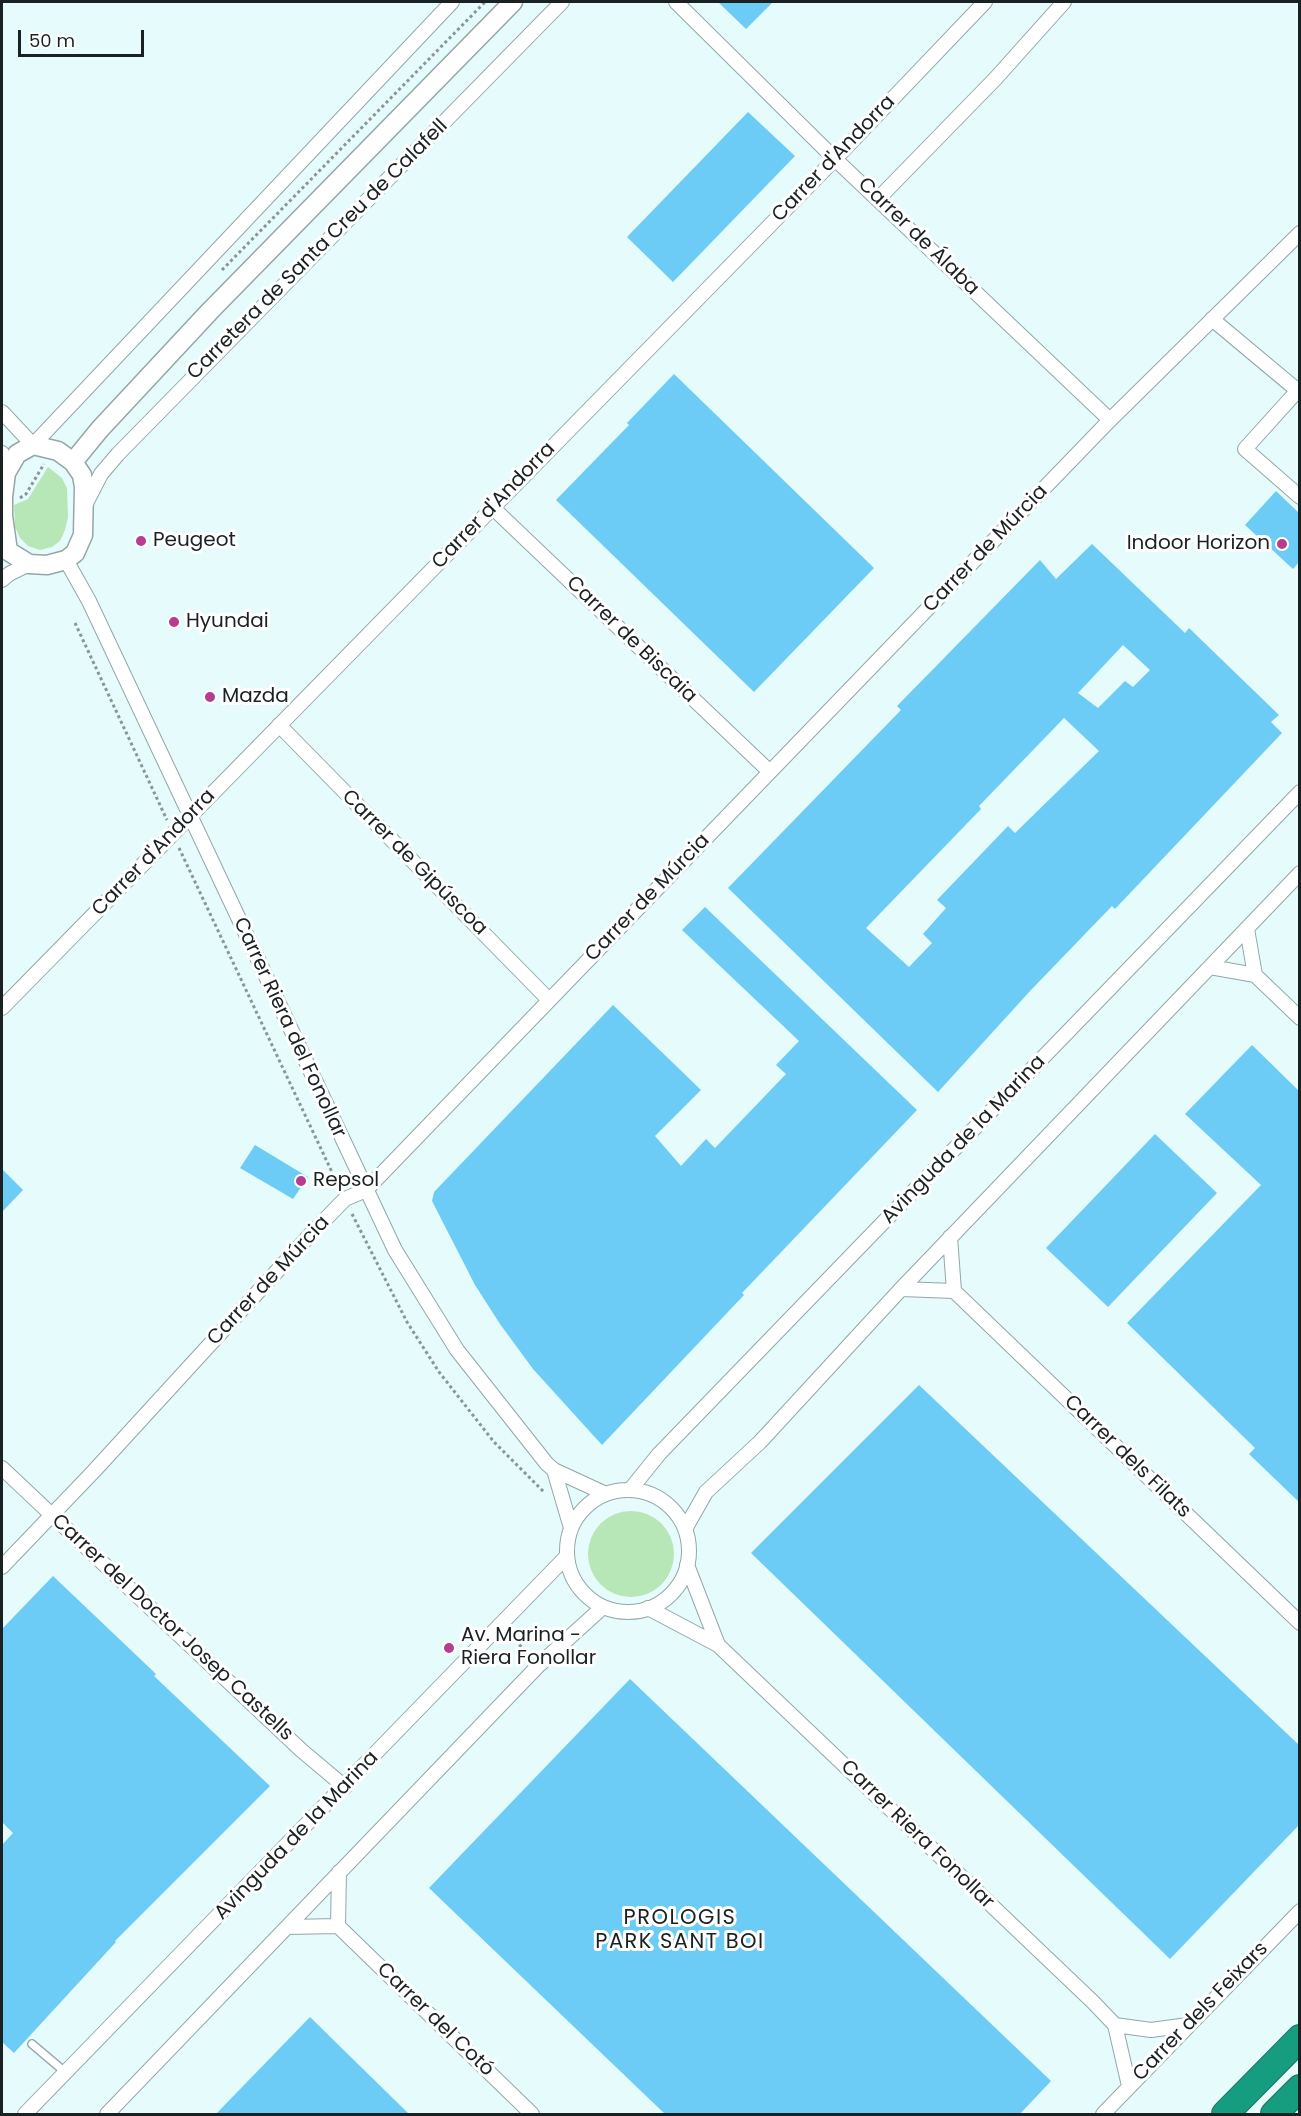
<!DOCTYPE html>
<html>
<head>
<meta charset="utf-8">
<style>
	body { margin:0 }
	#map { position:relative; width:1301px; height:2116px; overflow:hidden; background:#e6fbfc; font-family:Poppins,sans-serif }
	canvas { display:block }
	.frame { position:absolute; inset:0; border:3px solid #1a2122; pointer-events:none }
	.scale { position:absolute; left:18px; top:30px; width:126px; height:27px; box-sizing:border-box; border:3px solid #1a2122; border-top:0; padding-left:8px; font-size:18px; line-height:21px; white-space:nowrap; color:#1a2122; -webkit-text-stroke:4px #fff; paint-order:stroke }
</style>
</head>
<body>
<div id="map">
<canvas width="1301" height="2116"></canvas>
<div class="frame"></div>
<div class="scale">50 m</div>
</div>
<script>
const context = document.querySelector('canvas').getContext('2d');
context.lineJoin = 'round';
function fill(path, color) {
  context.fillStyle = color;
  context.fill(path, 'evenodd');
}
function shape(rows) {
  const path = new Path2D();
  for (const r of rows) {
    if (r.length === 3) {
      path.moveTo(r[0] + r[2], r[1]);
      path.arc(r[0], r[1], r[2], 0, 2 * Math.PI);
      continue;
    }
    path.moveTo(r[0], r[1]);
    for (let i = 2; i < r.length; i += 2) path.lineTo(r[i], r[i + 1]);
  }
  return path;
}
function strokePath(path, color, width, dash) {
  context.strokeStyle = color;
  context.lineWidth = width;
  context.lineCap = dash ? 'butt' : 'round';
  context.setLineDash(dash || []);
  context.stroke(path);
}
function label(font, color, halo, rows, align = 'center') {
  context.font = font + ' Poppins,sans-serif';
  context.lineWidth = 6;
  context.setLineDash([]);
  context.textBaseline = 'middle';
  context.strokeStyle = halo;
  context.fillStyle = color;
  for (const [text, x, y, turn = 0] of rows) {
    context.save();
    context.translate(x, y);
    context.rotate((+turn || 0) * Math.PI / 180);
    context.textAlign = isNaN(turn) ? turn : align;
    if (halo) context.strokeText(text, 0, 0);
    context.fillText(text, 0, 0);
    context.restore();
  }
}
const green = shape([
	[48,467,62,478,67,488,68,517,65,530,60,541,52,547,40,550,28,546,20,538,15,527,14,505,28,499],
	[631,1554,43]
]);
const building = shape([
	[718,2,773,2,746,29],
	[748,112,795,156,673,282,627,237],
	[674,374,874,568,754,692,556,500,629,425,627,423],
	[1276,491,1299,513,1299,562,1293,569,1245,525],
	[1092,544,1185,633,1189,628,1279,715,1271,722,1282,733,1115,909,1112,906,1031,990,938,1092,728,888,901,710,897,706,1040,560,1056,579],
	[1123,645,1150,670,1133,687,1125,681,1098,708,1078,693],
	[1064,718,1099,751,1015,833,1008,826,937,900,946,908,923,934,932,943,909,967,866,928,981,809,979,806],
	[705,907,917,1110,742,1293,744,1295,602,1445,533,1369,500,1324,475,1285,432,1201,434,1192,613,1005,701,1090,655,1136,681,1166,706,1139,715,1148,786,1074,776,1065,799,1041,682,930],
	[1252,1045,1299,1091,1299,1502,1249,1454,1255,1448,1127,1323,1261,1185,1185,1114],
	[1155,1134,1217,1193,1108,1307,1046,1248],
	[255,1145,308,1177,293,1199,240,1168],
	[2,1169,23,1190,2,1212],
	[919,1385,1299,1745,1299,1825,1170,1959,751,1553],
	[53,1576,156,1674,154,1676,270,1786,115,1941,116,1942,14,2053,2,2042,2,1845,13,1833,2,1822,2,1629],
	[630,1679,1051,2081,1019,2115,666,2115,429,1888],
	[310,2017,410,2115,215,2115]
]);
const path = shape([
	[222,270,485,2],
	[20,498,26,494,44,464],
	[75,623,167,820],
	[179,848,339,1187],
	[352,1214,407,1322,439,1372,494,1442,545,1493],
	[511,1636,529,1655]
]);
const service = shape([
	[32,2044,65,2072]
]);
const minor = shape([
	[676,2,835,159,1110,420],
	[878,199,996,78,1064,2],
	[1212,319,1297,390],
	[1300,388,1245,449,1300,497],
	[2,412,33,445,452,2],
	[2,453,6,475],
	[84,507,101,474,118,454,562,2],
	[493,508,770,772],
	[66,560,89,601,395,1250,457,1350,547,1464,554,1470,606,1494],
	[2,580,9,574,29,564],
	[279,725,549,1000],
	[1247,929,1255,975],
	[1210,967,1255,975,1300,1018],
	[2,1008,835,159,985,2],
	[950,1237,954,1291],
	[901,1289,954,1291,1300,1623],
	[2,1468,301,1750,345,1787],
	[554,1470,571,1528],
	[630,1490,659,1454,1300,792],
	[628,1551,61],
	[685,1529,706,1492,760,1442,901,1289,1300,873],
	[687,1565,718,1645],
	[2,1567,94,1471,311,1234,345,1199,366,1190,1110,420,1300,233],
	[648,1608,718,1645,1093,2002,1115,2025,1129,2086],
	[338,1926,339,1872],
	[287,1927,338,1926,532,2114],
	[1115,2025,1151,2030,1188,2025],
	[25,2114,567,1556],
	[107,2114,539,1665,603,1607],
	[1103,2114,1300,1911]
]);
const tertiary = shape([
	[33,445,58,451,73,462,82,475,84,487,83,535,75,553,66,560,47,565,29,564,8,551,3,516,3,497,6,473,17,454,33,445],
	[73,462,100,429,210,311,513,2]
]);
const motorway = shape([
	[1225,2114,1300,2038],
	[1274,2114,1300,2088]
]);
const markers = [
	[141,541,6,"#b53d92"],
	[1282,544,6,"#b53d92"],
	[174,622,6,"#b53d92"],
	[210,697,6,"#b53d92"],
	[301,1181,6,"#b53d92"],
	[449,1648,6,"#b53d92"]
];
const streetNames = [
	["Carrer d'Andorra",834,159,-46],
	["Carrer de Álaba",918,237,44],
	["Carretera de Santa Creu de Calafell",318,250,-45],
	["Carrer d'Andorra",494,506,-46],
	["Carrer de Múrcia",986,549,-46],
	["Carrer de Biscaia",631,640,44],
	["Carrer d'Andorra",154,853,-46],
	["Carrer de Gipúscoa",414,863,45],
	["Carrer de Múrcia",648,898,-46],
	["Carrer Riera del Fonollar",289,1028,65],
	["Avinguda de la Marina",964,1140,-46],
	["Carrer de Múrcia",269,1281,-47],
	["Carrer dels Filats",1127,1457,44],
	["Carrer del Doctor Josep Castells",172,1628,43],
	["Carrer Riera Fonollar",917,1835,44],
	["Avinguda de la Marina",297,1836,-46],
	["Carrer dels Feixars",1201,2012,-46],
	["Carrer del Cotó",435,2020,44]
];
const poiNames = [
	["Peugeot",153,541],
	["Indoor Horizon",1270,544,"right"],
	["Hyundai",186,622],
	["Mazda",222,697],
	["Repsol",313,1181],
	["Av. Marina -",461,1636],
	["Riera Fonollar",461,1659]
];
const neighbourhoodNames = [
	["PROLOGIS",680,1919],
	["PARK SANT BOI",680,1943]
];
fill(green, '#b7e6b7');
fill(building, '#6dccf5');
strokePath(service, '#93a7a8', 10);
strokePath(minor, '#93a7a8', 16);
strokePath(tertiary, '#93a7a8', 21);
strokePath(motorway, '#17725f', 28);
strokePath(path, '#889697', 3, [3, 3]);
strokePath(service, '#fff', 7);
strokePath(minor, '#fff', 14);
strokePath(tertiary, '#fff', 18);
strokePath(motorway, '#169d80', 26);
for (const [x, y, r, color] of markers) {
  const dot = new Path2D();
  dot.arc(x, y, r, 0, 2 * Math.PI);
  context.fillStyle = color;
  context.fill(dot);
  strokePath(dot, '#fff', 2);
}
label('20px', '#1a2122', '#fff', streetNames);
label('20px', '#1a2122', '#fff', poiNames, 'left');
context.letterSpacing = '1.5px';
label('21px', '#1a2122', '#fff', neighbourhoodNames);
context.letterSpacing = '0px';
</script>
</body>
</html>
